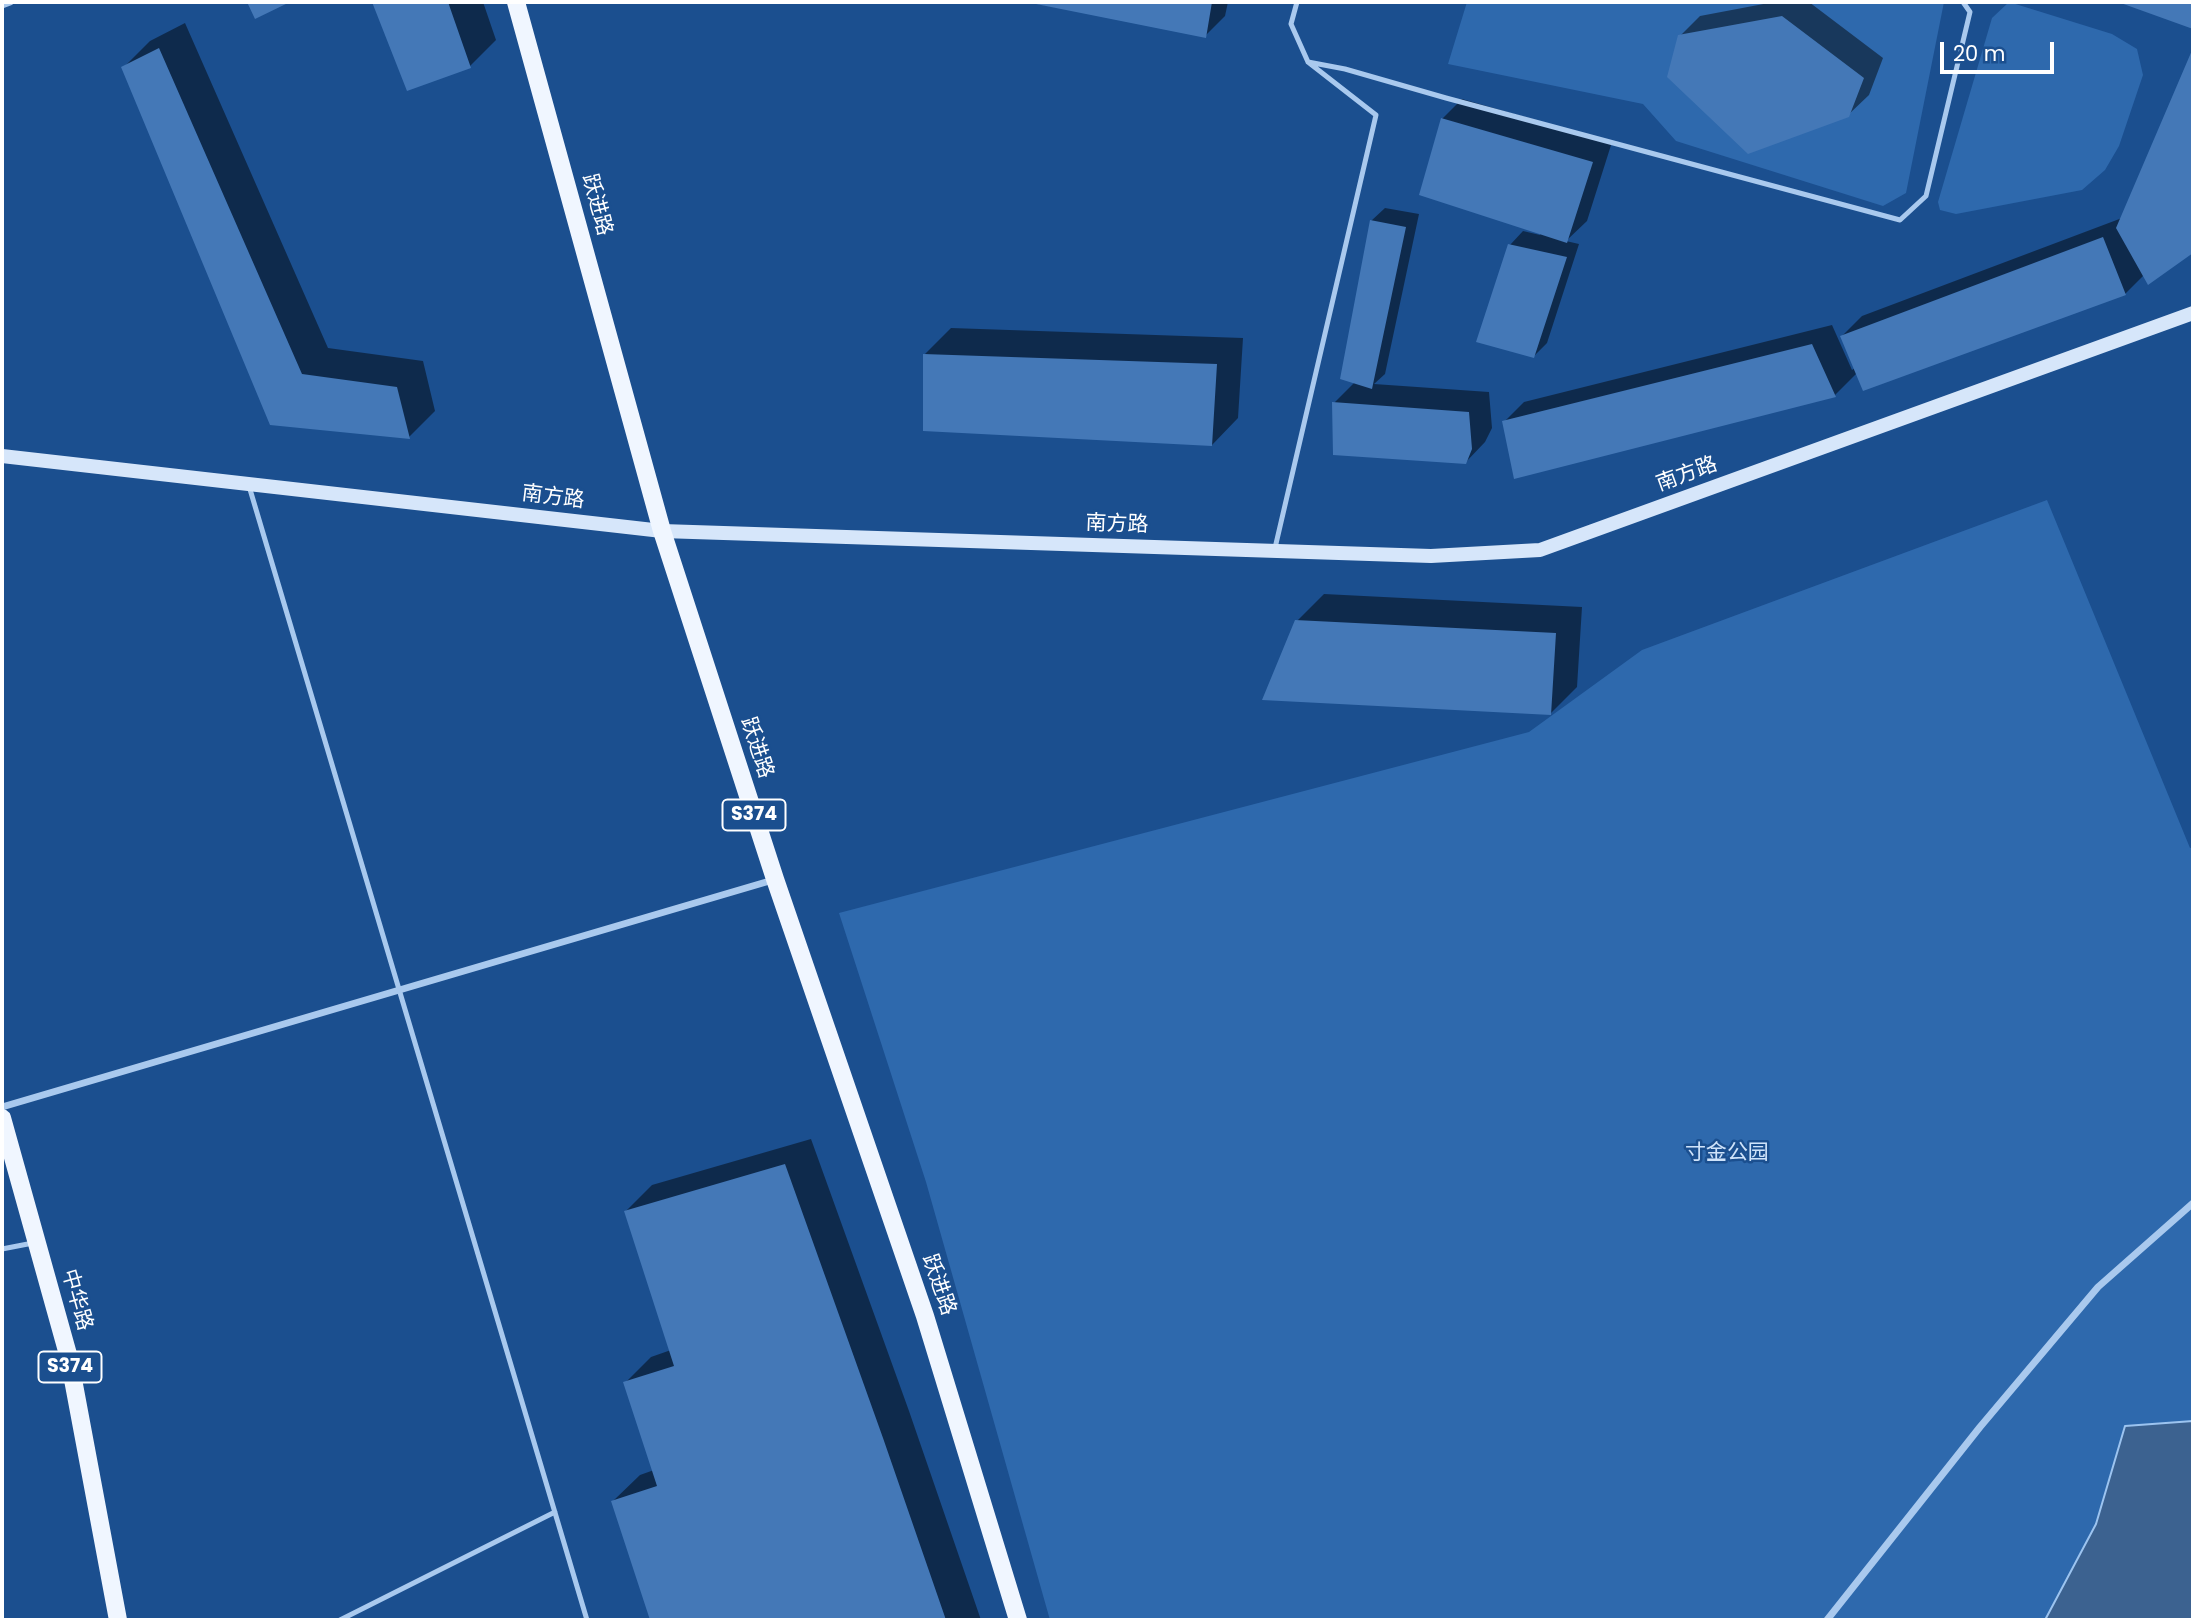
<!DOCTYPE html>
<html>
<head>
<meta charset="utf-8">
<style>
	body { margin:0 }
	#map { position:relative; width:2195px; height:1622px; overflow:hidden; background:#1b4f8f; font-family:Poppins,sans-serif }
	canvas { display:block }
	.frame { position:absolute; inset:0; border:4px solid #fff; pointer-events:none }
	.scale { position:absolute; left:1940px; top:42px; width:114px; height:32px; box-sizing:border-box; border:4px solid #fff; border-top:0; padding-left:9px; font-size:21px; line-height:24px; white-space:nowrap; color:#fff; -webkit-text-stroke:5px #1b4f8f; paint-order:stroke }
</style>
</head>
<body>
<div id="map">
<canvas width="2195" height="1622"></canvas>
<div class="frame"></div>
<div class="scale">20 m</div>
</div>
<script>
const context = document.querySelector('canvas').getContext('2d');
context.lineJoin = 'round';
function fill(path, color) {
  context.fillStyle = color;
  context.fill(path, 'evenodd');
}
function shape(rows) {
  const path = new Path2D();
  for (const r of rows) {
    path.moveTo(r[0], r[1]);
    for (let i = 2; i < r.length; i += 2) path.lineTo(r[i], r[i + 1]);
  }
  return path;
}
function strokePath(path, color, width, dash) {
  context.strokeStyle = color;
  context.lineWidth = width;
  context.lineCap = dash ? 'butt' : 'round';
  context.setLineDash(dash || []);
  context.stroke(path);
}
function label(font, color, halo, rows, align = 'center') {
  context.font = font + ' Poppins,"Noto Sans SC",sans-serif';
  context.lineWidth = 5;
  context.setLineDash([]);
  context.textBaseline = 'middle';
  context.strokeStyle = halo;
  context.fillStyle = color;
  for (const [text, x, y, turn = 0] of rows) {
    context.save();
    context.translate(x, y);
    context.rotate((+turn || 0) * Math.PI / 180);
    context.textAlign = isNaN(turn) ? turn : align;
    if (halo) context.strokeText(text, 0, 0);
    context.fillText(text, 0, 0);
    context.restore();
  }
}
const green = shape([
	[1467,2,1944,2,1906,193,1883,206,1676,141,1643,104,1448,64],
	[2009,2,2112,34,2137,49,2143,75,2119,146,2105,170,2082,190,1956,214,1940,210,1938,202,1992,18],
	[2047,500,2190,848,2193,847,2193,1620,1050,1620,926,1182,839,913,1529,732,1642,650]
]);
const water = shape([
	[2193,1421,2193,1620,2045,1620,2096,1524,2125,1426,2193,1421]
]);
const shadow = shape([
	[374,2,483,2,496,40,470,66,408,89],
	[1028,2,1228,2,1225,16,1205,36],
	[1774,2,1809,2,1883,58,1869,95,1848,115,1680,36,1700,16],
	[185,23,328,348,423,361,435,411,409,437,271,423,124,67,150,41],
	[2193,52,2193,250,2148,282,2144,275,2125,294,1864,389,1857,373,1835,395,1504,422,1524,402,1832,325,1852,370,1855,368,1842,336,1862,316,2122,218],
	[1462,99,1612,142,1587,221,1566,241,1579,244,1547,343,1534,356,1510,245,1523,231,1540,235,1541,232,1442,119],
	[1385,208,1419,214,1385,374,1374,384,1489,392,1492,428,1485,442,1465,463,1334,403,1355,382,1371,221],
	[951,328,1243,338,1238,418,1212,445,925,354],
	[1324,594,1582,607,1577,687,1551,713,1297,621],
	[811,1139,909,1411,981,1620,652,1620,613,1501,640,1475,654,1470,625,1383,651,1357,671,1350,626,1211,652,1185]
]);
const building = shape([
	[247,2,290,2,255,19],
	[372,2,448,2,471,68,407,91],
	[1026,2,1212,2,1206,38],
	[2118,2,2193,2,2193,29],
	[1782,16,1864,78,1849,117,1748,154,1667,77,1678,35],
	[159,48,302,374,397,387,410,439,270,425,121,67],
	[2193,48,2193,253,2148,285,2116,228],
	[1441,118,1593,162,1567,243,1419,195],
	[1370,220,1406,227,1372,389,1340,379],
	[2103,237,2126,295,1863,391,1840,336],
	[1508,244,1567,257,1534,358,1476,342],
	[1812,344,1836,397,1514,479,1502,421],
	[923,354,1217,364,1212,446,923,431],
	[1332,402,1469,412,1472,449,1466,464,1333,455],
	[1295,620,1556,633,1551,715,1262,700],
	[785,1164,883,1438,946,1620,650,1620,611,1501,657,1486,623,1382,674,1366,624,1211]
]);
const lane = shape([
	[1308,62,1345,69,1446,98,1900,220,1926,196,1970,12,1963,2],
	[249,486,587,1620],
	[1275,548,1376,115,1308,62,1291,24,1297,2],
	[2,1249,33,1243],
	[340,1620,555,1512]
]);
const street = shape([
	[2,5,10,2],
	[2,1107,773,880],
	[1827,1620,1980,1427,2098,1287,2193,1203]
]);
const secondary = shape([
	[2,456,662,531,1431,556,1540,550,2193,313]
]);
const primary = shape([
	[516,2,662,531,775,879,925,1316,1018,1620],
	[2,1118,69,1358,118,1620]
]);
const shields = [
	[754,815,63],
	[70,1367,63]
];
const shieldNames = [
	["S374",754,815],
	["S374",70,1367]
];
const streetNames = [
	["跃进路",596,205,75],
	["南方路",1687,475,-20],
	["南方路",553,498,7],
	["南方路",1117,525,2],
	["跃进路",756,748,72],
	["跃进路",938,1285,71],
	["中华路",76,1300,74]
];
const parkNames = [
	["寸金公园",1727,1154]
];
fill(green, '#2e69ad');
fill(water, '#3c6290');
strokePath(water, '#9cc4f0', 2);
fill(shadow, '#0007');
fill(building, '#4478b7');
strokePath(lane, '#a9c9ee', 5);
strokePath(street, '#a9c9ee', 7);
strokePath(secondary, '#d6e6fa', 14);
strokePath(primary, '#f0f6ff', 18);
for (const [x, y, w] of shields) {
  const box = new Path2D();
  box.roundRect(x - w / 2, y - 15.5, w, 31, 5);
  context.fillStyle = '#1b4f8f';
  context.fill(box);
  strokePath(box, '#fff', 2);
}
label('bold 19px', '#fff', null, shieldNames);
label('21px', '#fff', '#1b4f8f', streetNames);
label('21px', '#cfe3fa', '#1b4f8f', parkNames);
</script>
</body>
</html>
